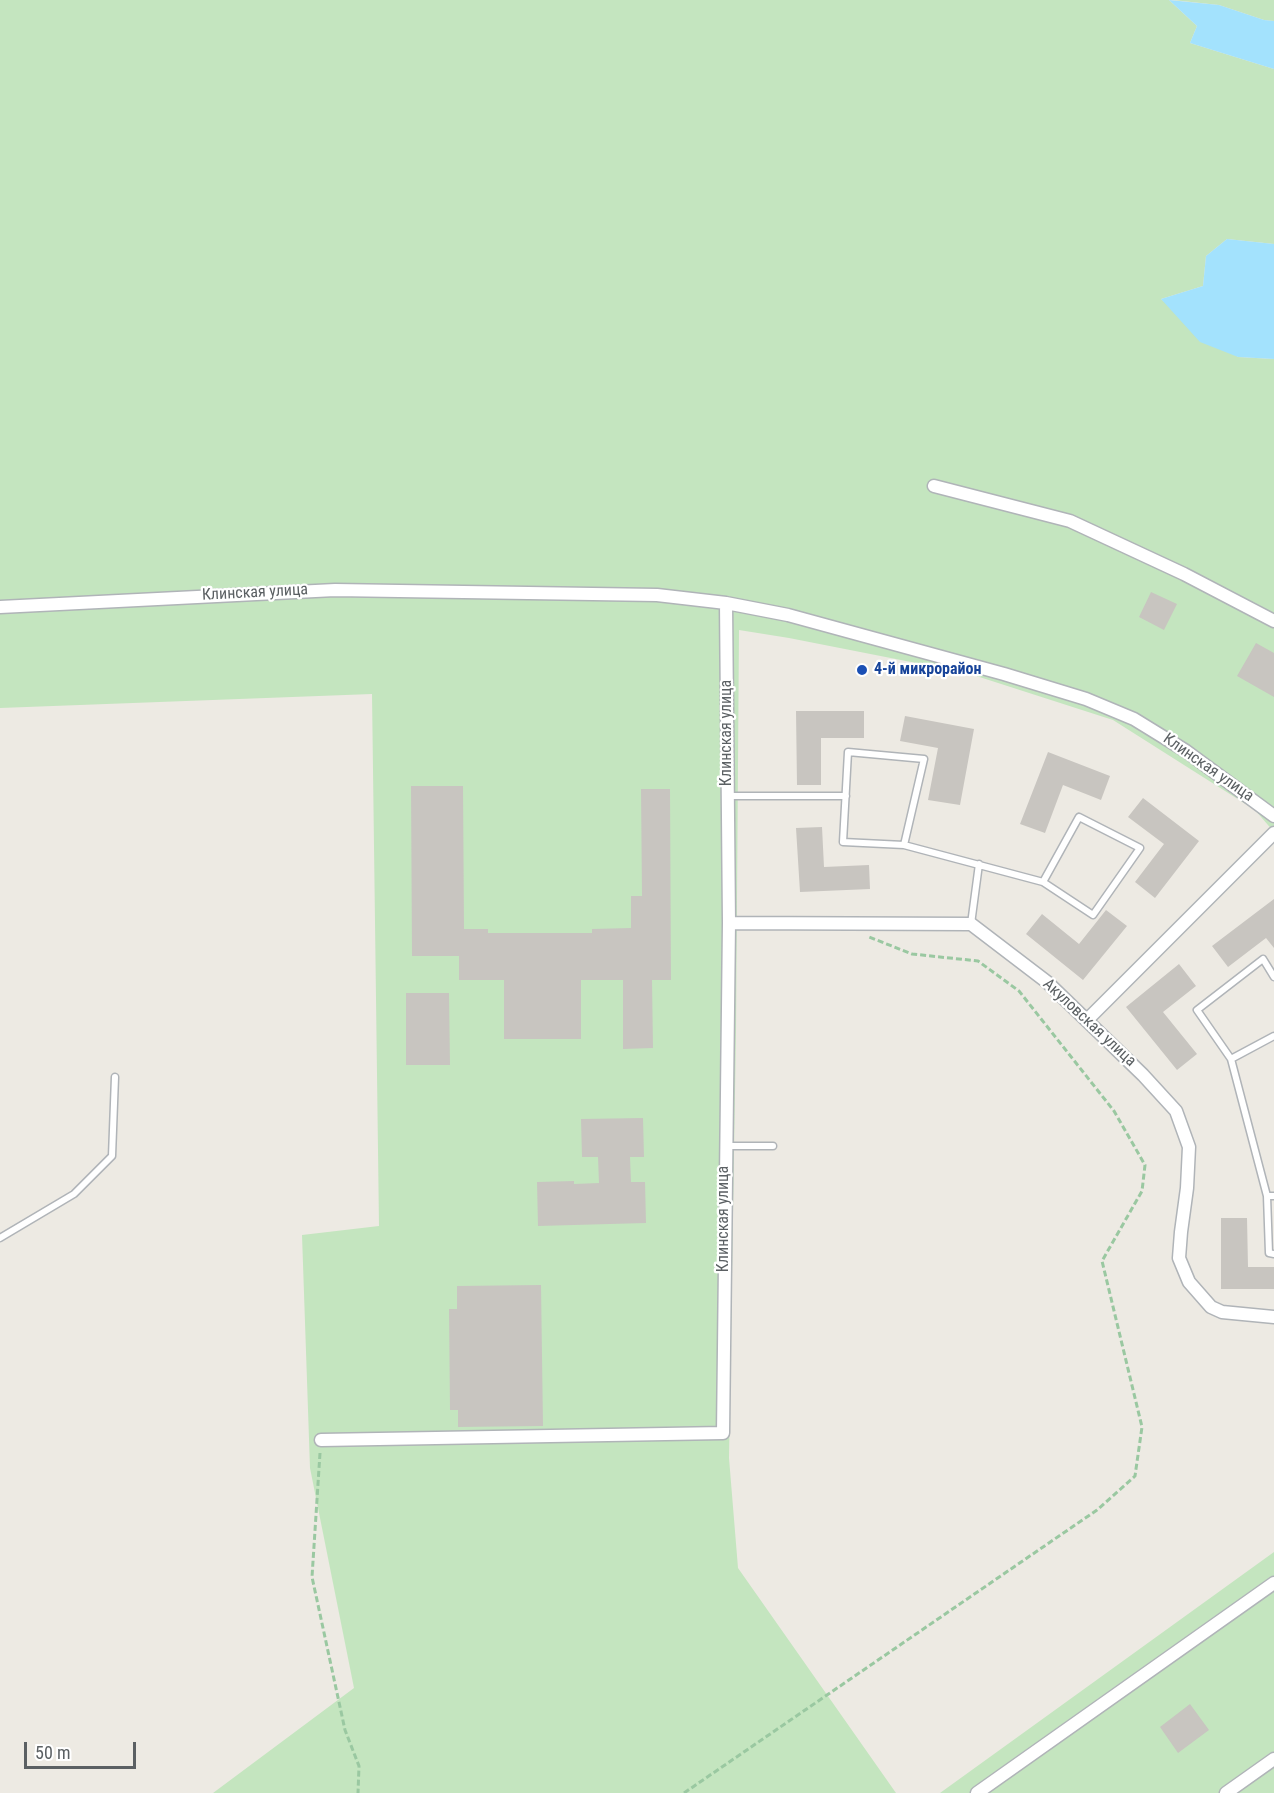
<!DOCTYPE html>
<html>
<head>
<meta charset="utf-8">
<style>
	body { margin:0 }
	#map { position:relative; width:1274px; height:1793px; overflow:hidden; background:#edeae3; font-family:"Roboto Condensed",sans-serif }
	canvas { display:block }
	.scale { position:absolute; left:24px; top:1742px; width:112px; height:27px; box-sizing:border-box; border:3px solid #5b6063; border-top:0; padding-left:8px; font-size:18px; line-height:21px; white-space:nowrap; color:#5b6063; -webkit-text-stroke:4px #fff; paint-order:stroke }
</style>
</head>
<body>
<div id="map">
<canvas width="1274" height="1793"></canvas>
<div class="scale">50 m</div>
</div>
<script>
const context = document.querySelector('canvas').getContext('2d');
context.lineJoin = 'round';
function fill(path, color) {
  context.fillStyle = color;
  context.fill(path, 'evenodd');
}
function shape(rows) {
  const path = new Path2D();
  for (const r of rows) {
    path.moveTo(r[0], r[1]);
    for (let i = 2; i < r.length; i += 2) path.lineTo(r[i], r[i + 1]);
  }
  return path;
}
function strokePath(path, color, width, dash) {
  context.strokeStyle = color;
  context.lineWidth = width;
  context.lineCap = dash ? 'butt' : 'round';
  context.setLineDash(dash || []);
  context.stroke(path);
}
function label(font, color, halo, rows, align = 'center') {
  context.font = font + ' "Roboto Condensed",sans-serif';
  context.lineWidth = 4.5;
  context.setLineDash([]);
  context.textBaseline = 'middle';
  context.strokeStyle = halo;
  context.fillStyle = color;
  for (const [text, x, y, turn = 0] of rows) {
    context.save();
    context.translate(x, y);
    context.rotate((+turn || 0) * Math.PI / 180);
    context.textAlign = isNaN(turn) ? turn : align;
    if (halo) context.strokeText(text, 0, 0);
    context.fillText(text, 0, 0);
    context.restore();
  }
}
const green = shape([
	[0,0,1169,0,1197,26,1190,43,1274,69,1274,244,1227,239,1206,256,1203,286,1161,299,1238,357,1274,359,1274,832,1255,810,1113,720,967,673,789,638,739,630,736,1031,729,1458,738,1568,896,1793,213,1793,354,1688,310,1468,302,1235,379,1226,372,694,0,708],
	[1173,0,1274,0,1274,21,1264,20,1219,5],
	[1274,1552,1274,1793,940,1793]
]);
const water = shape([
	[1169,0,1219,5,1264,20,1274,21,1274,69,1190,43,1197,26],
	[1227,239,1274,244,1274,359,1238,357,1200,342,1161,299,1203,286,1206,256]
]);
const building = shape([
	[1151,592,1177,604,1164,630,1139,617],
	[1256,643,1274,653,1274,697,1237,676],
	[796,711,864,711,864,738,821,738,821,785,797,785],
	[905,716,974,729,960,805,928,800,938,748,900,741],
	[1048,752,1110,776,1101,800,1063,785,1045,833,1020,824],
	[411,786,463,786,464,929,488,929,488,933,592,933,592,929,631,928,631,896,642,896,641,789,670,789,671,980,652,980,653,1048,623,1049,623,980,581,980,581,1039,504,1039,504,980,459,980,459,956,412,956],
	[1143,798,1199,841,1155,898,1135,882,1164,844,1128,817],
	[822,827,824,867,869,865,870,889,800,892,796,828],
	[1274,899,1274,948,1266,938,1228,967,1212,946],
	[1106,910,1127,926,1083,980,1026,934,1042,914,1079,944],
	[1179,964,1196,986,1163,1012,1197,1054,1177,1070,1126,1007],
	[406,993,449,993,450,1065,406,1065],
	[643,1118,644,1157,630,1157,631,1182,645,1182,646,1223,538,1226,537,1182,574,1181,574,1184,599,1183,598,1157,582,1157,581,1119],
	[1221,1218,1247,1218,1248,1267,1274,1267,1274,1289,1221,1289],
	[541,1285,543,1426,458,1427,458,1410,450,1410,449,1309,457,1309,457,1286],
	[1190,1704,1209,1730,1178,1753,1160,1727]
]);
const path = shape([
	[320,1453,312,1577,345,1730,359,1766,358,1793],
	[684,1793,1097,1510,1135,1476,1142,1427,1102,1261,1142,1191,1145,1165,1114,1111,1019,991,978,961,912,954,869,937]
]);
const lane = shape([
	[728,796,846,796],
	[904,845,924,759,848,752,843,842,904,845,1043,882,1079,817,1140,848,1093,915,1043,882],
	[971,924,979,864],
	[1231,1059,1274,1036],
	[726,1146,773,1146],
	[1267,1196,1231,1059,1197,1010,1263,959,1274,977],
	[1274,1196,1267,1196,1269,1253,1274,1254],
	[0,1238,74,1194,112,1156,115,1077]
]);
const street = shape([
	[934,486,1070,521,1184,574,1274,621],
	[0,607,335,590,657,595,726,603,788,615,1004,674,1086,699,1134,719,1186,751,1274,816],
	[729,923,971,924,1047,982,1143,1075,1176,1111,1189,1147,1187,1188,1181,1232,1179,1258,1189,1282,1211,1307,1222,1312,1274,1317],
	[1087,1020,1274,833],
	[321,1440,723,1433,729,923,726,603],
	[977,1793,1274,1583],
	[1226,1793,1274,1759]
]);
const markers = [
	[862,670,6,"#1a4fb4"]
];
const streetNames = [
	["Клинская улица",255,593,-3],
	["Клинская улица",727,733,-90],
	["Клинская улица",1208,768,35],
	["Акуловская улица",1089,1023,43],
	["Клинская улица",724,1219,-90]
];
const transitNames = [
	["4-й микрорайон",874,670]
];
fill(green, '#c4e5bf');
fill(water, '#a3e2fd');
fill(building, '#c8c5c0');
strokePath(lane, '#b0b4b8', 9);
strokePath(street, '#b0b4b8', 15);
strokePath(path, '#9ac8a1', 3, [6, 3]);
strokePath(lane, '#fff', 6);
strokePath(street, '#fff', 12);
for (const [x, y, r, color] of markers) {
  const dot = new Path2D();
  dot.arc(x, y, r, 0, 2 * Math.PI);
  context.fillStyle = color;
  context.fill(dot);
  strokePath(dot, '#fff', 2);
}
label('16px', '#5b6063', '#fff', streetNames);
label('bold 16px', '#164399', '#fff', transitNames, 'left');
</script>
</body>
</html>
